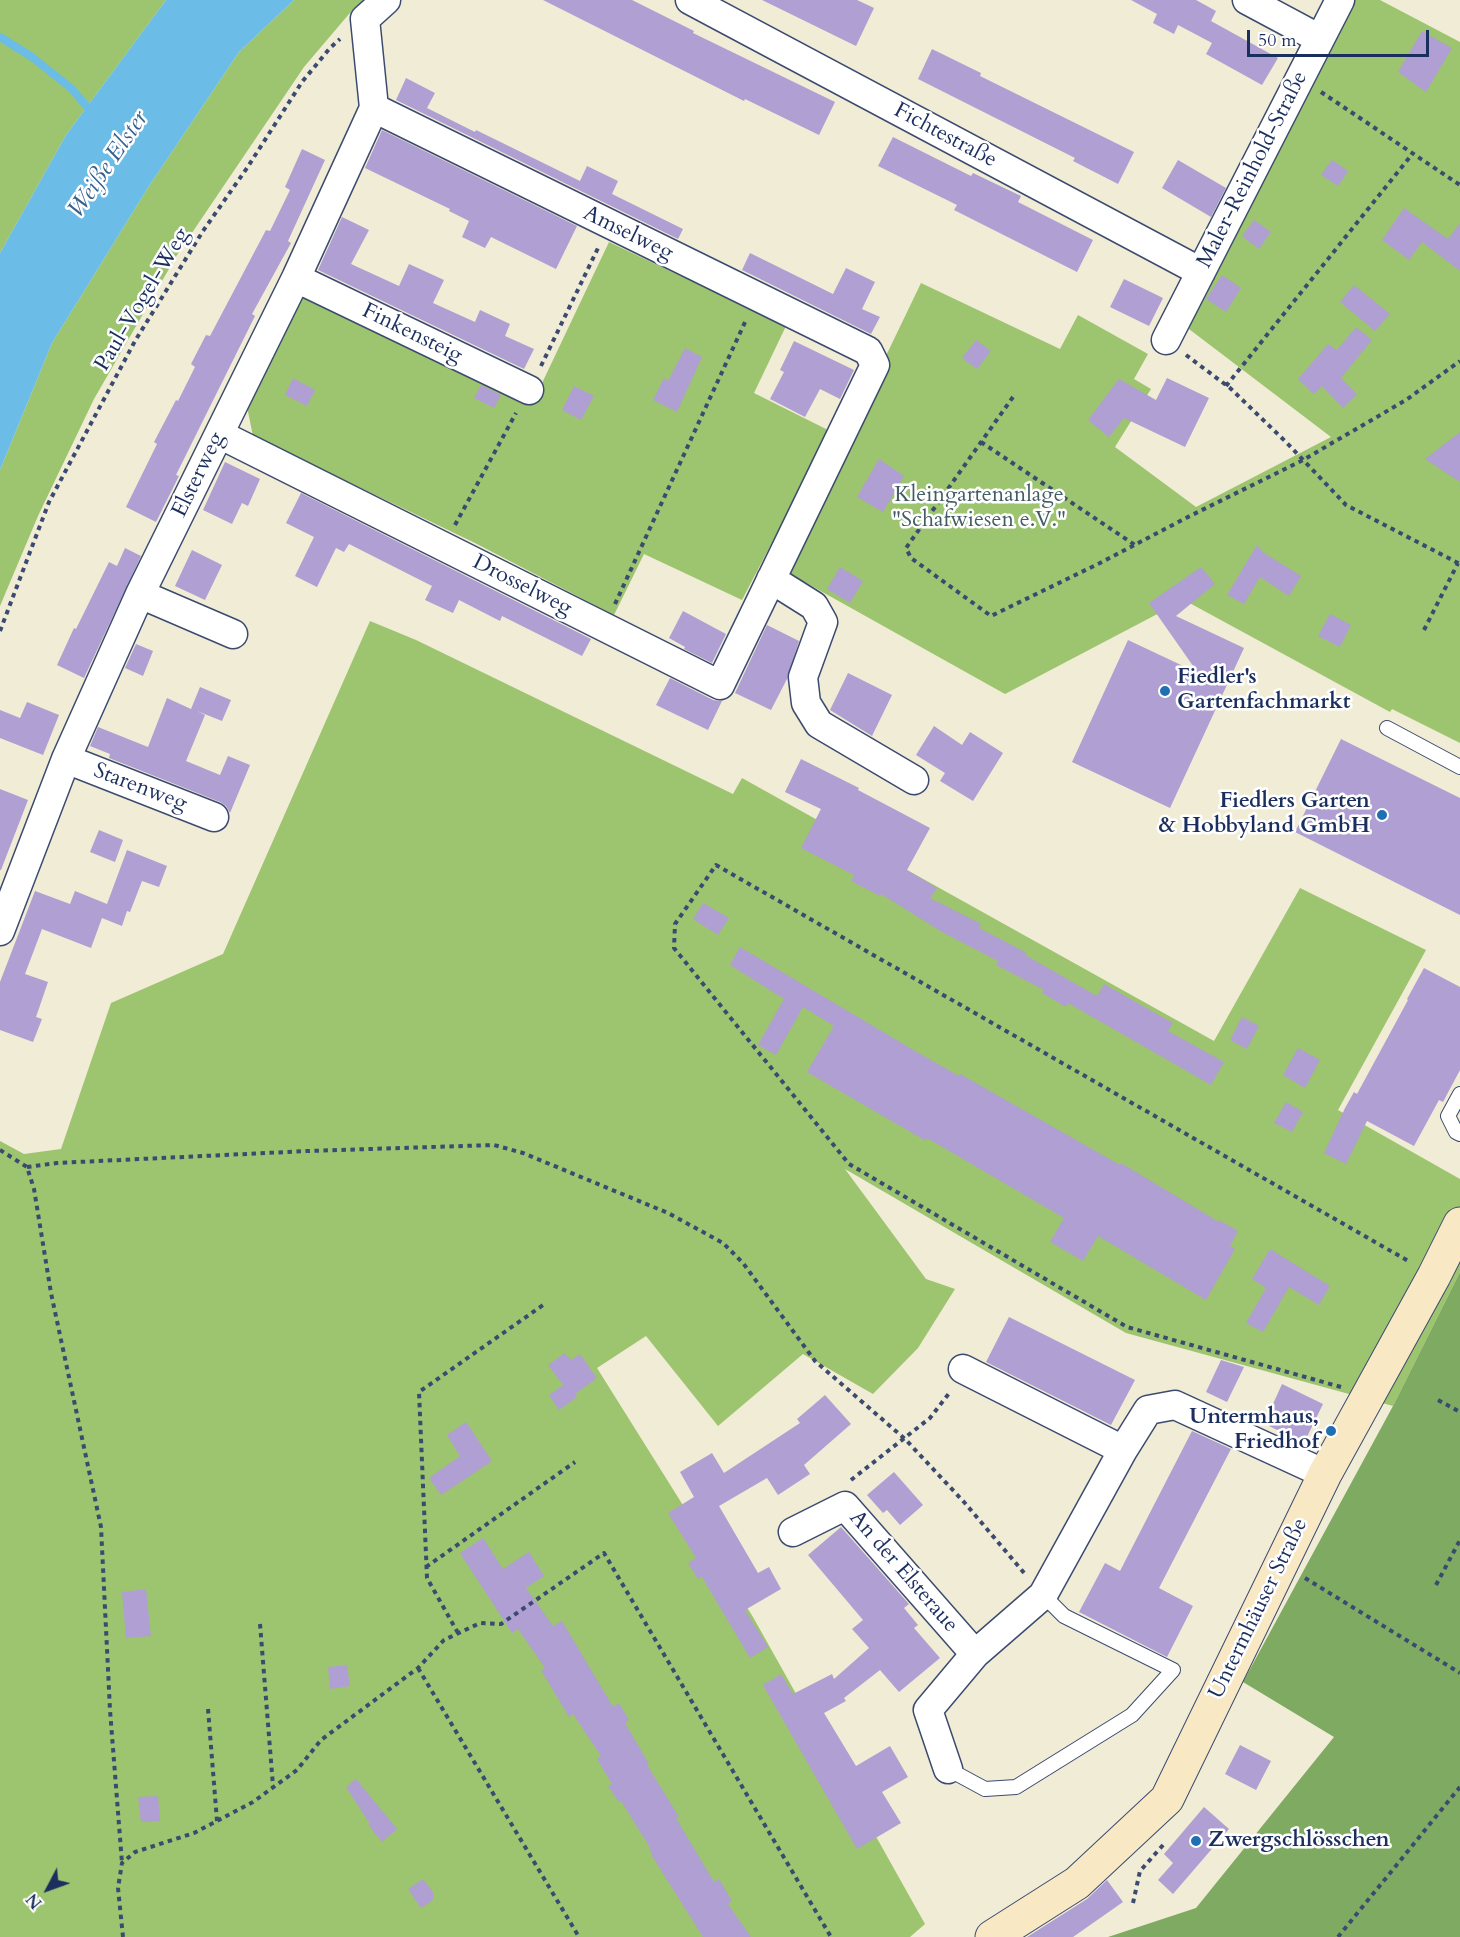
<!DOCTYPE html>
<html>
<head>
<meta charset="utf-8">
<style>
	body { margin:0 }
	#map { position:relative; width:1460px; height:1937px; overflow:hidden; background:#f1ecd5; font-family:Cardo,serif }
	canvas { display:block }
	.north { position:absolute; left:18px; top:1859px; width:60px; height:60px; -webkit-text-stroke:4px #fff; paint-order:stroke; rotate:229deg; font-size:16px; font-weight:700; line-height:24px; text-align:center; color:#1b2f5e }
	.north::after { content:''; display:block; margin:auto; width:21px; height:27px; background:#1b2f5e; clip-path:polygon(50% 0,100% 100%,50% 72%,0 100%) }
	.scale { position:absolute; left:1247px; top:30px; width:182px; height:27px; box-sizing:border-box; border:3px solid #1b2f5e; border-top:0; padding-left:8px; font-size:18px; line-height:21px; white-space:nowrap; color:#1b2f5e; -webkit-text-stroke:4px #fff; paint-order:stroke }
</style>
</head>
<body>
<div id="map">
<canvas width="1460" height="1937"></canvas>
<div class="north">N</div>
<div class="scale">50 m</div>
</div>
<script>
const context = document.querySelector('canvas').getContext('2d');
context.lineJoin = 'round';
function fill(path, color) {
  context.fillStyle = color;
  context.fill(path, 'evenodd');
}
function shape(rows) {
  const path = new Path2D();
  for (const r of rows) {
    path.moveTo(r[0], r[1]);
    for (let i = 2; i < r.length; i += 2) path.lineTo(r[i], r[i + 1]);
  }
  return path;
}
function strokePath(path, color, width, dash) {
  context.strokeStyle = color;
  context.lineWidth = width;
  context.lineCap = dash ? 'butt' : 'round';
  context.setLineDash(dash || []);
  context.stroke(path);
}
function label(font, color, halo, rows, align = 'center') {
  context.font = font + ' Cardo,serif';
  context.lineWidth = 5;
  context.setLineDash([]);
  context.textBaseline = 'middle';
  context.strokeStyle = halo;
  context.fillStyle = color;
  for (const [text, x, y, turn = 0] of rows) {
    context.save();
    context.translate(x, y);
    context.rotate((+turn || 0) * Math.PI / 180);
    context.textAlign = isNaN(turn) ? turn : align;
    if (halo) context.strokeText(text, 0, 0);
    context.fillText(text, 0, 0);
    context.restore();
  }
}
const green = shape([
	[0,0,166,0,66,135,0,253],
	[294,0,364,0,349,14,304,67,177,255,94,399,38,516,0,606,0,470,52,343,149,186,239,52],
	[1355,0,1380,0,1460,42,1460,743,1392,709,1390,712,1184,600,1005,694,783,570,921,283,1060,349,1078,315,1148,354,1134,379,1151,389,1115,447,1196,507,1331,437,1185,326],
	[609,242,786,326,754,393,830,431,742,600,644,554,614,615,475,543,253,436,246,402,300,292,534,400],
	[370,621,416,640,733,794,742,778,1214,1041,1300,888,1426,950,1338,1110,1460,1179,1460,1272,1393,1406,1126,1333,845,1169,926,1279,955,1289,918,1348,873,1394,803,1354,718,1426,646,1336,597,1368,753,1617,925,1924,910,1937,0,1937,0,1141,24,1154,61,1149,111,1003,223,954]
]);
const forest = shape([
	[1460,1272,1460,1937,1108,1937,1196,1908,1334,1737,1243,1682,1393,1406]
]);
const water = shape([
	[166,0,294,0,239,52,149,186,52,343,0,470,0,253,66,135]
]);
const stream = shape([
	[0,37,32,57,72,89,93,114]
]);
const building = shape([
	[543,0,632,0,694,31,693,33,835,102,819,135,745,99,744,101],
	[762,0,857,0,874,8,856,46],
	[1131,0,1196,0,1216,11,1211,21,1278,58,1262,85,1206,54,1212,43,1178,25,1174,34,1153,23,1157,14],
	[1422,31,1452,48,1426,92,1398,72],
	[932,49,981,73,980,76,1134,152,1118,184,1073,161,1075,158,918,79],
	[406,78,435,93,427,108,475,132,476,130,580,181,587,166,618,181,612,194,683,229,678,239,396,100],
	[382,130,577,226,556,269,491,237,485,248,462,237,469,221,449,211,450,209,365,168],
	[893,137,971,176,973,173,1021,196,1018,202,1093,240,1077,272,954,210,957,205,878,166],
	[302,149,325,160,288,241,291,243,252,314,255,316,176,475,179,476,156,522,126,507,157,444,154,442,176,400,178,401,195,367,191,364,206,335,210,336,266,230,270,231,290,190,285,187],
	[1178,160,1226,188,1211,217,1162,188],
	[1332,160,1348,171,1338,186,1321,175],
	[1404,208,1448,239,1460,223,1460,271,1422,242,1409,260,1382,240],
	[342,217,369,230,351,264,399,286,409,264,444,280,433,303,475,322,480,310,510,324,505,336,534,349,524,369,318,270],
	[1254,220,1271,232,1259,249,1242,236],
	[750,253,833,294,846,268,875,282,862,309,880,317,871,334,742,270],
	[1222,275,1241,288,1226,312,1206,299],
	[1124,279,1163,298,1149,326,1110,307],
	[1354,285,1390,314,1375,331,1340,302],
	[1356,327,1372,340,1341,378,1357,394,1343,408,1322,386,1314,394,1298,379,1328,344,1337,350],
	[976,340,991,351,977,369,962,358],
	[794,341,854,370,840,399,820,389,805,417,770,399,784,372,780,370],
	[685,348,702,357,677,412,653,400,664,378,668,381],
	[293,378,315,390,307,406,285,395],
	[1167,378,1209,398,1185,447,1124,418,1109,437,1088,420,1119,379,1156,400],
	[481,385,501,395,494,408,474,398],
	[574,386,594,396,581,420,562,410],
	[1460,432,1460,482,1425,459],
	[879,459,904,476,883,512,857,497],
	[225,462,260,479,248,506,242,503,232,524,203,510],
	[301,493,591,639,582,656,502,616,500,621,459,600,453,613,425,600,432,586,349,544,344,552,336,548,317,587,295,576,314,537,286,523],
	[1257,545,1264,553,1301,576,1289,596,1260,577,1244,604,1227,595],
	[125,548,141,556,84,678,57,665,74,628,76,629,109,562,117,566],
	[192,550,222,565,205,600,175,586],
	[840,567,863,581,850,603,827,589],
	[1201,567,1215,584,1176,616,1244,648,1170,808,1072,762,1128,640,1198,673,1149,603],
	[683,611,726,634,712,663,684,649,685,647,669,638],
	[1330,614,1351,625,1340,647,1318,636],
	[767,625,799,641,787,679,771,710,735,693],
	[136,644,153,651,143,676,125,668],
	[848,673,892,695,872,736,830,710],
	[670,678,713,700,722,701,708,730,656,705],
	[200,687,231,700,222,721,197,711,205,715,186,761,220,775,228,756,250,765,230,813,226,806,220,802,109,758,110,754,90,746,98,727,148,747,167,698,191,709],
	[27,702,59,715,43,755,0,738,0,710,20,718],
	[934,726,962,745,970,732,1003,753,973,801,940,781,945,773,916,755],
	[1341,739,1460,798,1460,915,1295,832],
	[801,759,859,788,858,790,930,828,907,870,937,888,930,898,981,924,979,928,1027,953,1025,955,1097,996,1104,984,1173,1023,1168,1031,1224,1062,1211,1085,1068,1003,1066,1007,1042,993,1044,990,996,965,998,961,942,932,881,894,880,896,851,881,854,875,801,848,821,809,785,792],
	[0,789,28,800,1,870,0,870],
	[99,830,123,840,115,862,90,852],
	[127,850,167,866,159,887,142,881,130,912,127,911,122,926,102,918,91,948,42,929,25,974,48,982,36,1017,42,1019,33,1042,0,1030,0,982,35,891,70,904,75,891,107,904],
	[703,903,729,918,718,935,693,919],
	[740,947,915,1051,959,1076,960,1074,1120,1165,1121,1163,1219,1222,1219,1220,1238,1231,1230,1246,1235,1249,1206,1300,1098,1236,1083,1261,1050,1242,1064,1218,927,1138,926,1141,807,1072,834,1026,803,1007,776,1055,758,1045,784,999,730,965],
	[1424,968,1460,987,1460,1070,1443,1102,1439,1100,1414,1146,1367,1121,1346,1164,1324,1153,1345,1108,1354,1092,1357,1094,1408,1000,1407,999],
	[1242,1017,1259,1026,1247,1049,1230,1040],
	[1298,1048,1320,1060,1305,1088,1283,1075],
	[1286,1102,1303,1112,1292,1132,1274,1123],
	[1270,1249,1330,1286,1319,1305,1289,1287,1263,1332,1246,1323,1266,1288,1252,1279],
	[1009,1317,1135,1380,1111,1425,986,1362],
	[565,1353,571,1360,580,1354,597,1378,575,1394,577,1397,559,1410,549,1395,563,1385,548,1365],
	[1221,1360,1244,1367,1227,1402,1206,1392],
	[1282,1384,1323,1404,1304,1443,1269,1426,1274,1415,1269,1413],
	[825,1395,851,1424,804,1465,810,1474,778,1495,767,1478,719,1506,758,1573,769,1567,781,1589,745,1610,768,1647,750,1658,702,1577,698,1579,688,1563,696,1558,668,1513,694,1497,680,1472,712,1453,724,1473,800,1423,797,1419],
	[466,1422,492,1461,441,1495,429,1478,460,1456,447,1435],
	[1192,1431,1231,1449,1159,1588,1193,1606,1167,1657,1079,1612,1105,1563,1120,1571],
	[894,1472,923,1505,900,1525,887,1510,883,1513,867,1495],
	[841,1527,909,1604,904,1608,918,1625,914,1628,940,1658,899,1692,880,1670,844,1698,846,1701,824,1713,856,1766,890,1746,908,1777,882,1792,901,1823,857,1849,763,1685,781,1674,793,1694,832,1674,834,1679,869,1648,852,1629,863,1620,808,1555],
	[483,1538,503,1569,529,1552,544,1576,526,1588,553,1626,562,1621,613,1707,619,1703,629,1720,625,1723,649,1764,647,1765,679,1817,676,1818,714,1882,719,1879,732,1901,728,1904,751,1937,703,1937,652,1856,649,1846,621,1801,619,1802,608,1786,612,1784,597,1759,601,1756,573,1714,569,1717,541,1670,545,1668,518,1629,512,1633,460,1553],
	[146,1589,151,1636,126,1638,122,1592],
	[347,1665,350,1686,330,1689,328,1667],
	[1240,1745,1271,1761,1256,1790,1225,1774],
	[356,1779,397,1829,382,1842,369,1826,370,1824,346,1787],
	[158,1796,160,1821,141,1822,138,1797],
	[1204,1807,1229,1829,1173,1894,1158,1880,1173,1863,1164,1854],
	[423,1879,433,1892,433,1900,421,1908,408,1889],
	[1107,1880,1123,1902,1073,1937,1027,1937,1087,1899]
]);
const path = shape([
	[1321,92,1460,185],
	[1186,355,1230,388,1287,443,1346,505,1460,564],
	[541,366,599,246],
	[1226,386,1413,153],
	[1013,397,906,548,911,558,991,616,1100,563,1186,518,1303,460,1406,400,1460,361],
	[981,442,1135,545],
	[455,525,516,413],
	[615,604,746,320],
	[1424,630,1458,563],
	[0,631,49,502,135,341,203,231,247,168,302,82,330,48,340,39],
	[0,1150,27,1167,34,1189,51,1293,101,1527,110,1710,122,1863],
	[27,1167,57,1163,308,1151,494,1145,523,1153,668,1213,723,1243,743,1263,815,1361,905,1439,964,1502,1025,1574],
	[1341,1387,1127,1327,849,1164,674,948,675,924,716,865,1410,1262],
	[1438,1400,1460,1412],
	[851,1480,930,1418,950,1392],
	[426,1567,575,1462],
	[1305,1578,1460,1673],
	[1436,1585,1460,1540],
	[260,1624,273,1786],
	[458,1633,427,1578,419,1392,546,1303],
	[418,1668,579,1937],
	[208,1709,217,1821],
	[1133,1903,1140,1871,1164,1844],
	[123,1937,118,1888,122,1863,135,1852,194,1833,253,1802,297,1770,321,1740,418,1668,444,1640,480,1623,501,1624,604,1553,831,1937],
	[1338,1937,1460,1787]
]);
const service = shape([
	[1387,728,1460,767],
	[1460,1094,1448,1116,1456,1132,1460,1134],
	[948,1769,985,1789,1016,1787,1132,1715,1173,1670,1064,1616,1043,1595]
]);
const minor = shape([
	[690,0,1201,272],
	[1247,0,1320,39],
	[296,278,529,390],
	[1166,340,1340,0],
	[219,434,720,685,875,365,868,351,374,108],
	[771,579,814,606,823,622,803,677,806,703,819,724,914,780],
	[140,594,233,634],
	[66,759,214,817],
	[0,931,66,759,140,594,296,278,374,108,365,19,386,0],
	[963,1369,1123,1450],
	[793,1532,845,1506,975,1654],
	[948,1769,928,1710,975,1654,1043,1595,1123,1450,1148,1410,1175,1405,1325,1474]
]);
const secondary = shape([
	[992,1937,1077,1883,1167,1799,1325,1474,1434,1276,1460,1224]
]);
const markers = [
	[1165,691,6,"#1f6fb2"],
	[1382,815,6,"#1f6fb2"],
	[1331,1431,6,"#1f6fb2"],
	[1196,1841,6,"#1f6fb2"]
];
const streetNames = [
	["Fichtestraße",945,136,28],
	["Maler-Reinhold-Straße",1253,170,-63],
	["Amselweg",628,234,26],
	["Paul-Vogel-Weg",143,300,-59],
	["Finkensteig",412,334,26],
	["Elsterweg",199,475,-64],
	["Drosselweg",522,586,27],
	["Starenweg",140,788,21],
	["An der Elsteraue",903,1572,49],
	["Untermhäuser Straße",1259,1609,-64]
];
const parkNames = [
	["Kleingartenanlage",979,496],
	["\"Schafwiesen e.V.\"",979,521]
];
const poiNames = [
	["Fiedler's",1177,678],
	["Gartenfachmarkt",1177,703],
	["Fiedlers Garten",1370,802,"right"],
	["& Hobbyland GmbH",1370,827,"right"],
	["Untermhaus,",1319,1418,"right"],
	["Friedhof",1319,1443,"right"],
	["Zwergschlösschen",1208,1841]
];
const waterNames = [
	["Weiße Elster",109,165,-56]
];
fill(green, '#9dc46f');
fill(forest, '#7eaa62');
fill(water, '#6bbce6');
strokePath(stream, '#6bbce6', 8);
fill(building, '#b09fd2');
strokePath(service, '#3b4b70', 16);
strokePath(minor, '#3b4b70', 31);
strokePath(secondary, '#3b4b70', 35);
strokePath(path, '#3b4b70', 4, [4.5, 4.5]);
strokePath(service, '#fff', 14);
strokePath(minor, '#fff', 28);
strokePath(secondary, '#f8e8c3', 33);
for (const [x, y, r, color] of markers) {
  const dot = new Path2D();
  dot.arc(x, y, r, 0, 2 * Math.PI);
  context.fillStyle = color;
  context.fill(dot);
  strokePath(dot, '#fff', 2);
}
label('22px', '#1b2f5e', '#fff', streetNames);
label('22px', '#425c63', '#fff', parkNames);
label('bold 22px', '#1b2f5e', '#fff', poiNames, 'left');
label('italic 24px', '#37608e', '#fff', waterNames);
</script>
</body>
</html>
